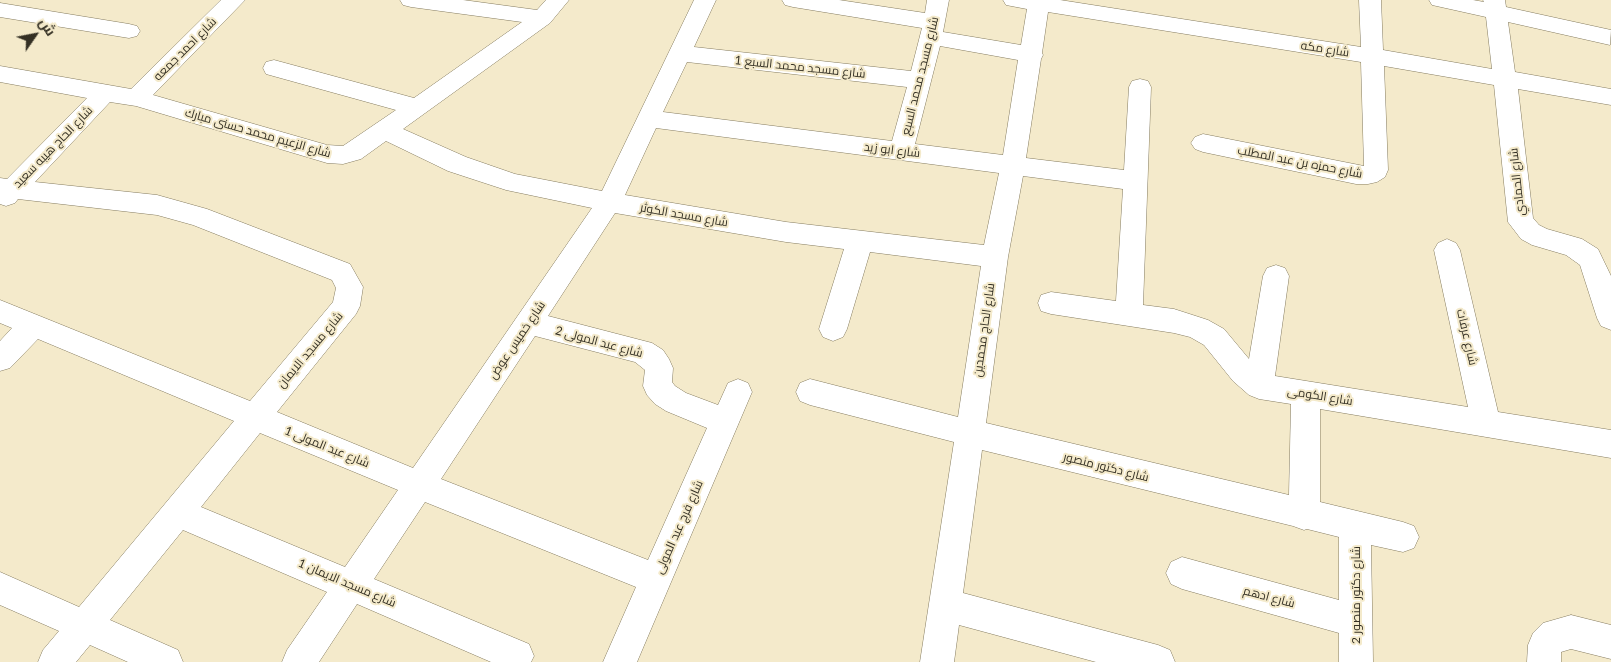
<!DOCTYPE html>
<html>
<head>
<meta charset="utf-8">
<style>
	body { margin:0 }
	#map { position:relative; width:1611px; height:662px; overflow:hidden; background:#f4eacb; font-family:Lato,Cairo,sans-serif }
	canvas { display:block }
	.north { position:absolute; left:10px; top:10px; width:50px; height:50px; -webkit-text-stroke:4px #f4eacb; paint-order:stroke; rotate:57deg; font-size:14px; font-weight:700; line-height:20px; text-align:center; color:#343024 }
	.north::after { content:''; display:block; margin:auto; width:18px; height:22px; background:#343024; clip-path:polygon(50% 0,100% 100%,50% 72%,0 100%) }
</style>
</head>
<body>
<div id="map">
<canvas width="1611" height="662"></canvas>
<div class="north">ش</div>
</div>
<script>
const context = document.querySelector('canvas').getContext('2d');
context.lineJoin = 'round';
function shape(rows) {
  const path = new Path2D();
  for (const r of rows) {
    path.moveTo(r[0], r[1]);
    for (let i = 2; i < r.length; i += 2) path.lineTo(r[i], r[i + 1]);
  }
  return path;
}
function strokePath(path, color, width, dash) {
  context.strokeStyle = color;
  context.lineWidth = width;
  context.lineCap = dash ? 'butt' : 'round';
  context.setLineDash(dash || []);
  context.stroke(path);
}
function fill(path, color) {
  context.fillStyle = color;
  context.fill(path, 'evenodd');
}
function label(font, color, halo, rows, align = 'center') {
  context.font = font + ' Lato,Cairo,sans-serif';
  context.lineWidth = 4;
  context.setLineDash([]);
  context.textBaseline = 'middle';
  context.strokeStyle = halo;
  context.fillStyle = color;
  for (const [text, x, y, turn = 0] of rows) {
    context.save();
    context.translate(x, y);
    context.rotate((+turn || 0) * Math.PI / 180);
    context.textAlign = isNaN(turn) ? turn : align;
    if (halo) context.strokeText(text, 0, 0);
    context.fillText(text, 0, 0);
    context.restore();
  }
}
const minor = shape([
	[221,0,245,0,153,95,327,145,343,146,396,110,266,74,263,68,266,62,274,60,414,98,522,22,411,7,403,5,400,0,463,0,537,10,546,0,569,0,550,23,403,129,466,157,515,174,602,191,694,0,716,0,694,47,911,71,922,28,793,7,785,5,782,0,839,0,925,13,927,0,949,0,943,32,1021,45,1027,9,1006,5,1003,0,1060,0,1361,47,1359,0,1381,0,1383,50,1492,69,1486,17,1432,5,1429,0,1473,0,1484,2,1483,0,1505,0,1506,7,1611,30,1610,45,1508,22,1515,72,1611,89,1611,105,1518,89,1533,218,1539,225,1547,229,1582,239,1598,249,1611,276,1611,330,1601,326,1597,318,1580,265,1566,255,1532,245,1521,239,1508,222,1494,85,1384,66,1388,170,1385,177,1377,182,1368,184,1356,184,1203,152,1195,149,1191,143,1195,137,1203,134,1364,166,1361,62,1048,12,1042,53,1043,55,1041,59,1026,158,1124,170,1129,87,1132,81,1140,79,1148,81,1151,87,1143,305,1174,309,1208,320,1224,329,1249,359,1263,276,1267,268,1276,265,1285,268,1289,276,1275,376,1468,407,1434,250,1438,243,1447,239,1456,243,1460,250,1498,412,1611,430,1611,458,1320,409,1320,502,1403,522,1414,526,1419,537,1414,548,1403,552,1371,545,1373,662,1339,662,1339,633,1182,589,1171,584,1166,573,1171,562,1182,557,1339,600,1339,537,1307,529,1304,530,1293,526,982,450,963,593,1158,645,1170,650,1175,662,1096,662,959,625,954,662,920,662,954,442,810,405,800,401,796,392,800,383,810,379,958,417,981,266,870,252,847,329,843,337,833,341,823,337,819,329,844,249,786,242,615,213,548,316,652,343,663,350,669,359,673,368,672,382,675,386,686,393,718,405,728,383,738,379,748,383,752,392,637,662,603,662,636,587,425,502,374,579,529,644,534,656,531,662,491,662,357,604,319,662,282,662,287,650,327,592,183,530,110,620,178,650,183,662,128,662,90,645,76,662,38,662,43,650,59,631,0,605,0,572,79,607,234,421,38,339,10,368,0,371,0,341,12,328,0,323,0,300,250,401,333,302,336,288,332,280,193,225,157,215,18,199,15,203,6,206,0,204,0,178,7,179,87,98,0,82,0,66,131,89,221,0],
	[940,46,1018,60,1003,155,915,144,940,46],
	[687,62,907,87,892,141,663,112,687,62],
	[110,102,136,106,327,163,343,164,361,159,386,141,448,171,506,190,592,208,413,468,277,412,356,314,360,306,363,287,350,264,207,209,157,195,35,182,110,102],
	[656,128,999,173,984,245,786,222,625,195,656,128],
	[1023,176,1123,189,1116,301,1051,292,1041,295,1038,303,1041,311,1051,314,1174,333,1190,337,1204,345,1233,381,1249,395,1259,399,1291,404,1289,495,986,423,1008,257,1023,176],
	[535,336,635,362,645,370,643,386,647,395,655,404,666,411,707,428,648,560,441,479,535,336],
	[260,433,398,490,345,567,201,507,260,433],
	[0,3,129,24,137,26,140,31,137,36,129,38,0,17,0,3],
	[1571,615,1611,625,1611,659,1571,649,1561,652,1561,662,1527,662,1528,645,1533,633,1543,623,1571,615]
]);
const streetNames = [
	["شارع احمد جمعه",185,49,-45],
	["شارع مكه",1325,49,9],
	["شارع مسجد محمد السبع 1",800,67,6],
	["شارع مسجد محمد السبع",920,76,-76],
	["شارع الزعيم محمد حسنى مبارك",258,133,16],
	["شارع الحاج هيبه سعيد",53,147,-46],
	["شارع ابو زيد",892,150,7],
	["شارع حمزه بن عبد المطلب",1300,162,11],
	["شارع الحمادي",1517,182,-96],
	["شارع مسجد الكوثر",684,215,10],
	["شارع الحاج محمدين",984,330,-82],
	["شارع عرفات",1467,337,77],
	["شارع خميس عوض",517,340,-56],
	["شارع عبد المولى 2",599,342,15],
	["شارع مسجد الايمان",310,350,-50],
	["شارع الكومى",1320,396,9],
	["شارع عبد المولى 1",327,447,22],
	["شارع دكتور منصور",1106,467,14],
	["شارع فرج عبد المولى",679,527,-66],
	["شارع مسجد الايمان 1",347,583,23],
	["شارع دكتور منصور 2",1356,595,-90],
	["شارع ادهم",1269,597,15]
];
strokePath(minor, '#857c60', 1);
fill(minor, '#fff');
label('12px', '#343024', '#f4eacb', streetNames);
</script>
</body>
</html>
